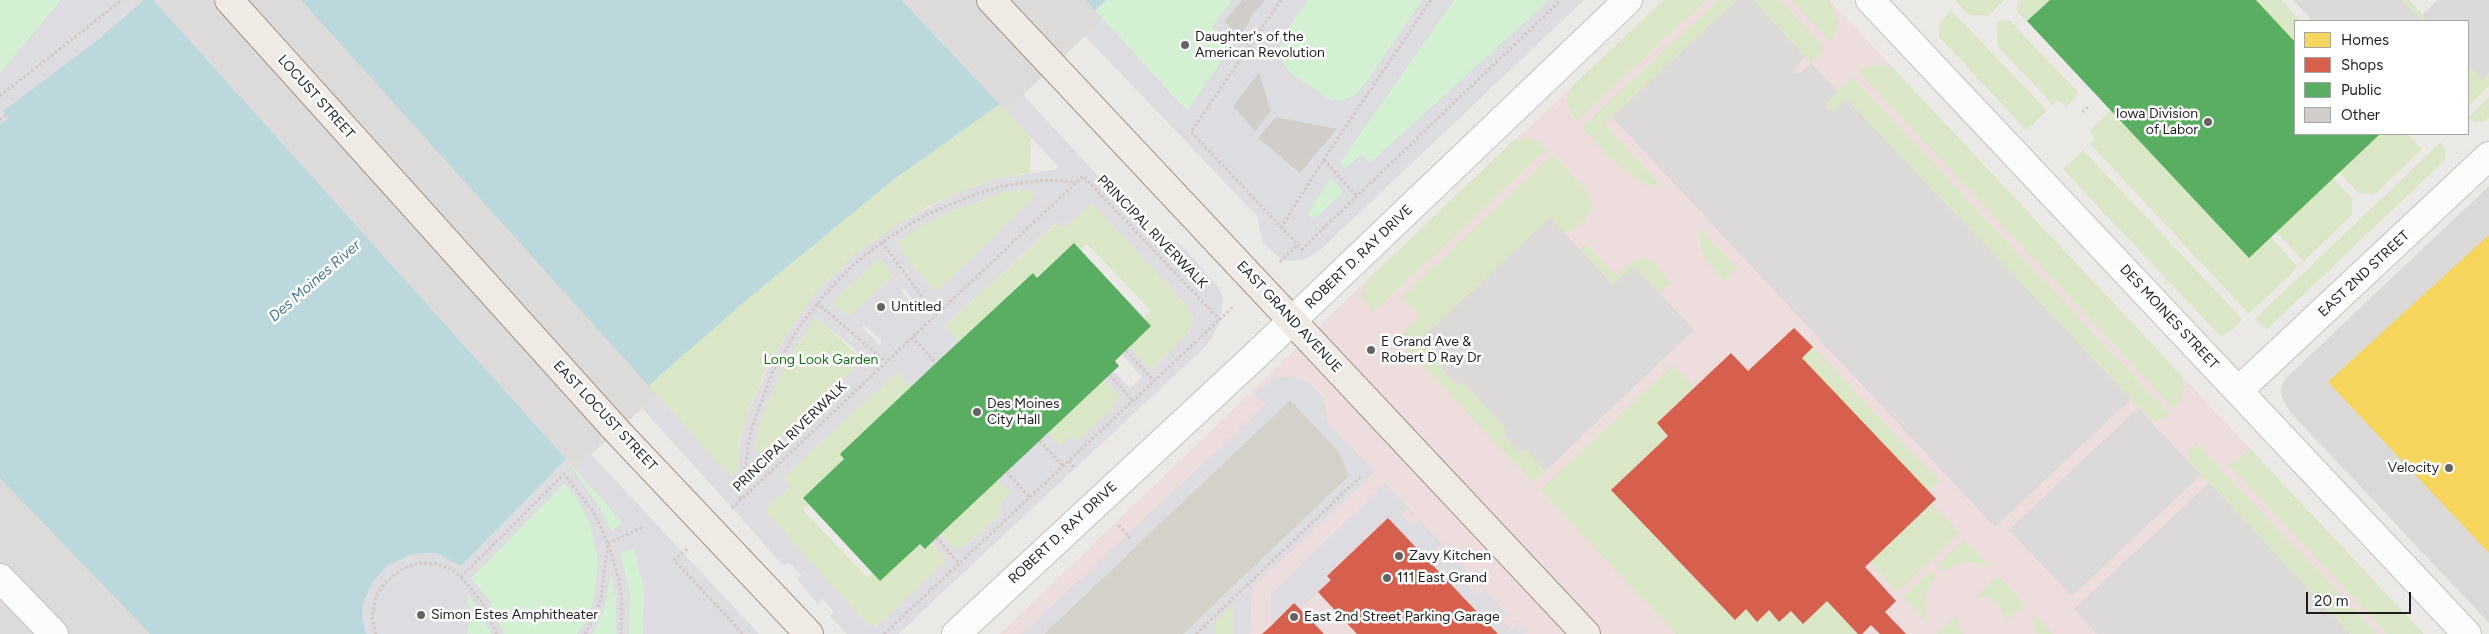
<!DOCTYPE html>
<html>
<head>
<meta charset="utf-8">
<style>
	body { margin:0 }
	#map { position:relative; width:2489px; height:634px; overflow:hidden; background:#ebe9e6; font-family:Figtree,sans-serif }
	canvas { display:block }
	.legend { position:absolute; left:2294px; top:20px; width:175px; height:115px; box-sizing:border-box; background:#fff; border:1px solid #a5a5a5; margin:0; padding:6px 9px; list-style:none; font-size:15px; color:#1d1d1d }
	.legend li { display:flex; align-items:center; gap:10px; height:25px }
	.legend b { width:25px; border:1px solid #a5a5a5 }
	.scale { position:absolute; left:2306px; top:592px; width:105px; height:22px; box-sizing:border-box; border:2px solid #1d1d1d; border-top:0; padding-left:6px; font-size:15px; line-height:18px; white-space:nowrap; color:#1d1d1d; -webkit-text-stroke:4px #fff; paint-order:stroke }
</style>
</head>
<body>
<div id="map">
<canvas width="2489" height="634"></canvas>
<ul class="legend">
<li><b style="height:14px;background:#f6d55c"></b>Homes</li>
<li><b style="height:14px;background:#d6604d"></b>Shops</li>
<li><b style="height:14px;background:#5aae61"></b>Public</li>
<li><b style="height:14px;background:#d0cdcb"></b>Other</li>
</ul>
<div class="scale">20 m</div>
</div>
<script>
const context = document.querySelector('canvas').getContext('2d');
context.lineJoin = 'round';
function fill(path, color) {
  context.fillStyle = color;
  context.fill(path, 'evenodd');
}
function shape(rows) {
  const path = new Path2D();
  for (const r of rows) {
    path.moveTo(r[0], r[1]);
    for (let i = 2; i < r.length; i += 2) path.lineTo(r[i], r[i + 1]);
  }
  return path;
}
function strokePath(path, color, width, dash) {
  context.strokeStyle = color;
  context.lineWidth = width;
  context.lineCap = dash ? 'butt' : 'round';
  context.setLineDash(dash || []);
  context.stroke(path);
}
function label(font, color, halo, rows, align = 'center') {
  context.font = font + ' Figtree,sans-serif';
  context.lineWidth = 5;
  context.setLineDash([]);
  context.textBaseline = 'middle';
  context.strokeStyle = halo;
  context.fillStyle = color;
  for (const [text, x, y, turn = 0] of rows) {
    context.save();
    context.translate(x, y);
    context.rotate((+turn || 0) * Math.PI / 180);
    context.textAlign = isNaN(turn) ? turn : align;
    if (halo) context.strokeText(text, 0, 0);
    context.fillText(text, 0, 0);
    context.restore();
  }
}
const residential = shape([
	[2489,186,2489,623,2290,412,2282,397,2281,387,2285,379]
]);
const commercial = shape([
	[1664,0,1829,0,2424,634,1000,634,1368,279]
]);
const construction = shape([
	[1290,400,1339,452,1349,476,1183,634,1044,634]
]);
const grass = shape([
	[1664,0,1706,0,1576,121,1567,103,1568,94,1573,85],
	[1718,0,1737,0,1604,124,1661,185,1645,185,1607,155,1582,127],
	[1753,0,1779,0,1824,48,1811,63],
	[1791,0,1829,0,1838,22,1838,29,1831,42],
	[1955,0,2004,0,1988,16,1968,15],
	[2022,0,2050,0,2027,21,2018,13,2017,4],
	[2256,0,2281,0,2301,21,2295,21,2295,42],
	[2401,0,2409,0,2428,21,2422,21],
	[1951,10,2047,111,2026,130,1939,37,1940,23],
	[2000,20,2010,21,2079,93,2066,108,2058,100,2053,105,1998,47,1997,23],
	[1874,64,1894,69,2181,375,2184,389,2179,403,2174,409,1858,71],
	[2468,64,2482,79,2489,73,2489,86,2468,106],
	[1852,77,2169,414,2157,421,2150,419,1847,100,1835,111,1827,108,1826,102],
	[2489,97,2489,118,2483,122,2476,122,2468,118],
	[1000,104,1031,138,1030,173,1000,178,977,185,928,206,869,244,825,283,785,336,765,372,747,415,740,439,738,471,731,478,648,386,742,304,893,180],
	[2111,110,2271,237,2298,267,2249,314,2090,144,2095,138,2089,131],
	[2380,134,2407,134,2422,149,2375,194,2358,193,2339,172],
	[1528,138,1536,141,1547,149,1373,312,1361,298,1368,279,1513,141],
	[2441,142,2445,150,2445,160,2266,330,2255,319],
	[2083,150,2242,319,2232,330,2221,337,2063,169],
	[1553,154,1589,193,1592,206,1586,219,1574,230,1565,233,1550,218,1422,339,1441,360,1441,369,1455,383,1463,384,1506,428,1504,437,1519,451,1527,451,1545,471,1533,483,1397,338,1420,316,1402,297],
	[2333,178,2352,199,2352,215,2304,261,2276,232],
	[1030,189,1036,197,936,292,912,266,896,242,936,218,958,209,1001,193],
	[1092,202,1189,308,1193,319,1190,331,1186,336,1150,370,1129,347,1151,326,1144,318,1151,311,1087,244,1080,250,1074,244,1037,278,1033,273,959,343,945,326,1058,222,1064,228],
	[1700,228,1737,268,1724,281,1705,259,1700,245],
	[1586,244,1616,276,1629,264,1642,258,1655,263,1671,283,1660,293,1634,266,1614,285,1580,249],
	[880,258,894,275,849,316,833,302],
	[816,317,863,360,761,456,754,447,765,409,786,362],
	[1813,347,1939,481,1928,491,1802,358],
	[1673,365,1694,388,1657,423,1668,436,1612,490,1735,620,1746,609,1757,622,1769,610,1779,622,1791,611,1803,624,1827,601,1858,634,1676,634,1540,490],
	[897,371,911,387,844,459,803,498,809,504,803,510,867,577,920,544,925,549,931,543,947,560,882,622,872,627,868,625,763,510,790,486,783,478],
	[1105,380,1121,397,1112,406,1114,408,1078,442,1060,446,1048,433],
	[2196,443,2377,634,2350,634,2189,462,2189,451],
	[2250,449,2424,634,2387,634,2230,466],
	[998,480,1011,493,1003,512,967,544,965,543,956,550,941,534],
	[1931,504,1959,533,1897,592,1870,562],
	[1964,540,1993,569,1977,563,1967,562,1957,564,1943,571,1937,565],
	[1930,571,1936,578,1927,591,1925,601,1927,620,1930,627,1903,597],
	[1998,576,2025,604,2004,623,2005,618,1999,605,1988,597,1976,597],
	[1234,603,1234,634,1216,634,1216,621],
	[2030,610,2052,634,2036,634,2034,617],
	[1958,614,1958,624,1963,634,1937,634]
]);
const park = shape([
	[0,0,144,0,0,124],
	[1106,0,1561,0,1308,243,1096,11],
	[566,459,722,634,366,634,461,566]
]);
const parking = shape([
	[1737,0,1753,0,1805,57,1795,68,1796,73,1800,73,1811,63,1838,91,1826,102,1827,108,1835,111,1846,99,2131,399,1995,527,1612,117],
	[2293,0,2401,0,2422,21,2313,21],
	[2438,0,2489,0,2489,73,2482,80,2468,64,2468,21,2428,21,2422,15],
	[1550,218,1613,285,1634,266,1694,330,1545,471,1527,451,1519,451,1504,436,1506,428,1464,384,1455,383,1441,368,1441,360,1421,339],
	[2138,408,2201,475,2072,596,2009,530],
	[2209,483,2350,634,2097,634,2074,609]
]);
const plaza = shape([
	[61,0,144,0,99,39,3,111,8,118,0,124,0,73],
	[1232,0,1242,0,1224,22,1241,35,1252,19,1250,17,1265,0,1308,0,1287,30,1280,47,1282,62,1291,74,1331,100,1344,100,1355,95,1365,84,1422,0,1454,0,1340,163,1345,169,1362,154,1370,163,1549,0,1584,0,1318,252,1302,260,1292,261,1282,260,1262,242,1258,217,1085,36,1103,19,1187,111,1234,43,1212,27],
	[1259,72,1271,111,1255,131,1233,106],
	[1276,117,1336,129,1258,138],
	[1331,178,1343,192,1314,220,1308,213],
	[1023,95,1152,234,1177,243,1184,248,1219,288,1223,298,1220,320,1212,338,1206,346,898,634,847,634,830,616,834,612,823,599,818,604,797,579,801,575,789,562,784,566,642,408,657,395,731,477,738,471,740,439,747,415,776,351,811,298,854,255,898,224,959,192,1000,178,1054,170,1058,166,1006,111],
	[1020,190,1030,190,1036,196,936,292,912,266,897,242,936,218,958,209,1001,193],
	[1092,203,1189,308,1193,319,1190,331,1151,370,1129,347,1122,355,1142,377,1130,388,1114,371,1105,380,1120,397,1111,406,1113,408,1078,441,1072,435,1060,446,1048,433,998,480,1011,493,998,505,1003,512,968,544,966,542,956,550,941,534,931,543,946,560,882,622,876,626,868,625,764,510,790,486,783,478,897,372,911,387,959,343,945,326,1057,222,1064,228],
	[880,258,894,275,849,316,833,302],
	[904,288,919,307,917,309,901,291],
	[816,317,852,347,863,360,762,456,754,447,765,409,786,362],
	[864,325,882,341,880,345,862,328],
	[1287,376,1308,382,1324,398,1328,423,1375,472,1252,588,1250,634,1234,634,1234,604,1216,621,1216,634,1183,634,1349,476,1339,451,1290,400,1044,634,1022,634,1266,404,1255,394,1263,387,1274,378],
	[591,454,759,634,643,634,644,590,634,548,620,553,630,593,629,634,616,634,616,598,611,573,605,606,597,625,592,634,577,634,590,613,595,594,598,558,590,524,576,497,564,484,471,578,491,603,504,634,491,634,481,612,467,593,470,614,467,634,366,634,362,616,363,603,373,581,387,566,409,555,423,553,436,553,461,566,566,459,601,510,612,532,622,522,575,469],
	[1385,483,1526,634,1498,634,1388,518,1327,575,1331,580,1318,592,1300,608,1294,604,1271,626,1271,594],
	[1407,509,1419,520,1413,526,1401,514],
	[1440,545,1452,556,1446,562,1435,550],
	[1472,578,1483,590,1478,595,1466,583],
	[1506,614,1517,625,1512,631,1501,619]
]);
const water = shape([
	[144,0,1106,0,1000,104,893,180,742,304,648,386,566,459,461,566,436,553,423,553,409,555,387,566,373,581,363,603,362,616,366,634,0,634,0,124,8,118,3,111,99,39]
]);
const pier = shape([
	[153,0,301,0,657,395,575,469],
	[901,0,1085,0,1103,19,1006,111],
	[0,478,150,634,0,634]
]);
const homes = shape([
	[2489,235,2489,553,2328,382]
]);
const shops = shape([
	[1794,328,1813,347,1802,358,1936,499,1865,567,1896,601,1885,612,1906,634,1880,634,1871,625,1862,634,1858,634,1827,601,1803,624,1791,611,1779,622,1769,610,1757,622,1746,609,1735,620,1611,490,1668,436,1657,423,1731,353,1748,371],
	[1388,518,1498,634,1357,634,1318,592,1331,580,1327,576],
	[1294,603,1324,634,1262,634,1271,626]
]);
const public = shape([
	[2050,0,2256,0,2295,42,2295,134,2380,134,2249,258,2027,21],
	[1074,243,1151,326,1115,361,1119,366,931,543,925,549,920,544,880,581,803,498,844,459,840,454,936,363,1033,273,1037,278]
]);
const building = shape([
	[1242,0,1265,0,1250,17,1252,18,1241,35,1224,22],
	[1259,72,1271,111,1255,131,1233,106],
	[1276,117,1337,129,1300,173,1258,138]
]);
const path = shape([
	[1281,0,1191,132,1302,249,1561,0],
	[1232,28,1229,31,1251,46],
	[0,96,122,0],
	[2082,112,2088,107],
	[0,120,6,115],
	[1324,160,1357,196],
	[1281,228,1324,159,1431,0],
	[882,242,935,315],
	[1280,262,1297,245],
	[817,303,885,361],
	[912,337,936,363],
	[1126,351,1154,381],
	[1110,375,1133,401],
	[1040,441,1063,466],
	[1069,461,1075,469],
	[1007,472,1029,497],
	[740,499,751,430,773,371,799,327,825,294,851,267,882,242,904,228,926,215,971,196,1002,186,1044,180,1076,182],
	[732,508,1083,176,1220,320],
	[1119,525,1131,540],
	[936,538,959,563],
	[687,549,674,560,743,634],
	[461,577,482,602,497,634],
	[376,634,372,618,376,596,387,581,404,568,420,563,437,564,453,570,461,577,564,474,593,511,608,543,619,579,622,601,621,634],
	[585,634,595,616,601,597,608,543,643,527],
	[884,634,1234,306],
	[1196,634,1362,475]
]);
const minor = shape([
	[1870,0,2467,634],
	[2238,391,2489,156],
	[0,578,54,634],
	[956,634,1254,357,1628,0]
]);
const major = shape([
	[229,0,617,431,809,634],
	[991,0,1586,634]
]);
const markers = [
	[1185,45,5,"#656463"],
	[2208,122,5,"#656463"],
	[881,307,5,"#656463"],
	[1371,350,5,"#656463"],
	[977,412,5,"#656463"],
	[2449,468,5,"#656463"],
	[1399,556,5,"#656463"],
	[1387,578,5,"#656463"],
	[421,615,5,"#656463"],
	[1294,617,5,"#656463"]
];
const poiNames = [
	["Daughter's of the",1195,37],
	["American Revolution",1195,53],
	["Iowa Division",2198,114,"right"],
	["of Labor",2198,130,"right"],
	["Untitled",891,307],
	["E Grand Ave &",1381,342],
	["Robert D Ray Dr",1381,358],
	["Des Moines",987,404],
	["City Hall",987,420],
	["Velocity",2439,468,"right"],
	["Zavy Kitchen",1409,556],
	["111 East Grand",1397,578],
	["Simon Estes Amphitheater",431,615],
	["East 2nd Street Parking Garage",1304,617]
];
const streetNames = [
	["LOCUST STREET",316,97,48],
	["PRINCIPAL RIVERWALK",1152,232,46],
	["ROBERT D. RAY DRIVE",1359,257,-44],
	["EAST 2ND STREET",2364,274,-43],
	["EAST GRAND AVENUE",1289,317,47],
	["DES MOINES STREET",2169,317,47],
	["EAST LOCUST STREET",605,416,47],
	["PRINCIPAL RIVERWALK",790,437,-44],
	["ROBERT D. RAY DRIVE",1063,533,-43]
];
const parkNames = [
	["Long Look Garden",821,360]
];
const waterNames = [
	["Des Moines River",315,281,-41]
];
fill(residential, '#dad9d7');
fill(commercial, '#eddddc');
fill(construction, '#d4d2c8');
fill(grass, '#dae7c6');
fill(park, '#d4f0d2');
fill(parking, '#dbdad9');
fill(plaza, '#dddce0');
fill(water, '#bbd8dd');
fill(pier, '#dcdbda');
fill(homes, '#f6d55c');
fill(shops, '#d6604d');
fill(public, '#5aae61');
fill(building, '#d0cdcb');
strokePath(minor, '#c2c1c0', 30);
strokePath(major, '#a09484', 30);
strokePath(path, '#d4c7c6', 3, [2.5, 2.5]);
strokePath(minor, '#fcfcfb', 28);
strokePath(major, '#efeae4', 28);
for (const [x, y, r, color] of markers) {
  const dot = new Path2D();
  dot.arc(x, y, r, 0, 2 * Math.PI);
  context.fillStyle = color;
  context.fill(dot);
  strokePath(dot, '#fff', 2);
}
label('14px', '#1d1d1d', '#fff', poiNames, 'left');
label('14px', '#1d1d1d', '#fff', streetNames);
label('14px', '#127412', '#fff', parkNames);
label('italic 15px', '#497797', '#fff', waterNames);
</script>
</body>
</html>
